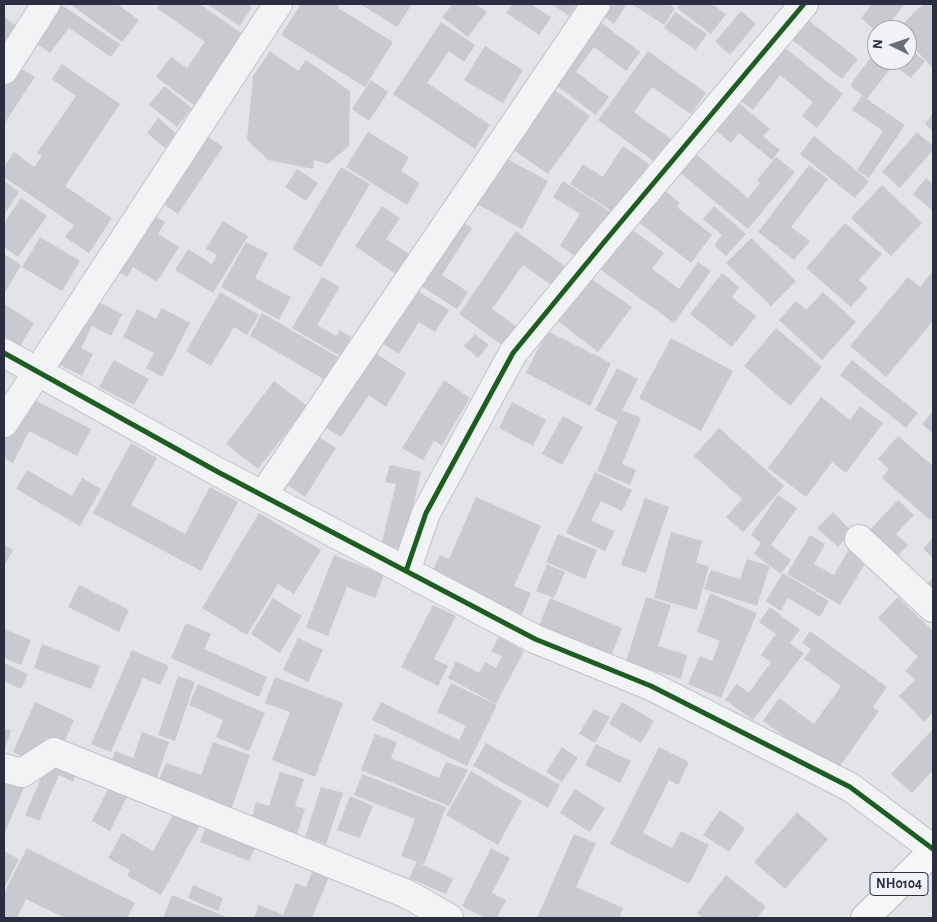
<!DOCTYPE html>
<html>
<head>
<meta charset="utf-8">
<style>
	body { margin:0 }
	#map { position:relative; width:937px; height:922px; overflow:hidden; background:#e3e4e8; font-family:"Alegreya Sans",sans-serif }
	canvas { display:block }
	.frame { position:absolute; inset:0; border:5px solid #292e42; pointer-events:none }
	.north { position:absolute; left:867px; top:20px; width:50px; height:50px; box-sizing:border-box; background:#f1f2f7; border:1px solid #a1a4af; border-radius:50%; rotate:274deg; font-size:14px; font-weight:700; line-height:20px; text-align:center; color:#292e42 }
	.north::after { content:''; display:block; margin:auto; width:18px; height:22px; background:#6a6e7c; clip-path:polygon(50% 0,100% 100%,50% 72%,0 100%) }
</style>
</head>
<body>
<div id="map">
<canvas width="937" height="922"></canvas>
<div class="frame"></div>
<div class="north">N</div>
</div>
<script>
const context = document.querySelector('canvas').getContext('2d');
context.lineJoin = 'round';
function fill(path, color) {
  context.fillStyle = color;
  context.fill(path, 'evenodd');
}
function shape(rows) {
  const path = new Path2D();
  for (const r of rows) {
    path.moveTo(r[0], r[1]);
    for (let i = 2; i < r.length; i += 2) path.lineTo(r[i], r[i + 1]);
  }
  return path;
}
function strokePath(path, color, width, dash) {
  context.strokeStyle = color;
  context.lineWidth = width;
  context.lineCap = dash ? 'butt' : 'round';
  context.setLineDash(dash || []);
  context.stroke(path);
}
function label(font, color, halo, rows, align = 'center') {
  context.font = font + ' "Alegreya Sans",sans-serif';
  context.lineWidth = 4.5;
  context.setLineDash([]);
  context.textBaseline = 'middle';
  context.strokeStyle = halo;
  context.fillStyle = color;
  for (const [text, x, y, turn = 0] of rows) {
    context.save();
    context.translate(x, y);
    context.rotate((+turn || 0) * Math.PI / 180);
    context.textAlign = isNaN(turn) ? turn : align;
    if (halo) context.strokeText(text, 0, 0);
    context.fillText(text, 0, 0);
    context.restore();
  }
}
const building = shape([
	[60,4,120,44,111,57,69,28,50,53,34,42],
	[70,4,117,4,139,20,122,42],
	[160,4,200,4,244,35,194,105,156,77,171,57,187,68,205,42,157,8],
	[207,4,248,4,252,7,240,26],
	[301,4,341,4,338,8,393,42,365,87,281,35],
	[360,4,412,4,397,27],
	[453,4,476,4,487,12,468,37,442,17],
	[513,4,531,4,551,17,539,35,506,13],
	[552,4,577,4,569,16],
	[602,4,627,4,614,24,597,12],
	[632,4,669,4,675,8,664,25],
	[680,4,712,4,726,14,711,34,677,8],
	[866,4,905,4,884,30,877,30,877,32,861,18,870,7],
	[923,4,933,4,933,68,907,41,907,30,897,30],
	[741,11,756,24,730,55,715,42],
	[675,12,707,34,696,50,664,28],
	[803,16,858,59,842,79,787,36],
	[4,17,21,30,4,52],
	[595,18,640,52,626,71,594,47,576,72,609,97,596,115,549,80],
	[441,22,475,45,464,62,449,51,427,83,490,125,475,149,393,94],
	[780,44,843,94,817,128,802,116,813,102,780,75,753,110,737,98],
	[485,46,523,70,503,103,464,80],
	[907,47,925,61,911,78,893,65,867,99,850,85,877,49,877,60,907,60],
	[270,51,298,71,306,60,350,91,349,146,328,164,314,160,313,169,268,160,247,140,253,76],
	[648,51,706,93,691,114,652,87,634,112,672,140,656,163,598,120],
	[62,64,120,104,65,186,112,218,89,253,65,237,74,225,4,177,4,167,14,152,34,167,42,156,37,153,76,96,52,79],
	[17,66,35,77,4,124,4,87],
	[371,80,388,92,369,121,352,109],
	[164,86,192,108,177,127,149,105],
	[552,88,590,116,548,174,509,147],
	[862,96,905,125,869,178,857,170,883,131,852,110],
	[732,97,770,129,763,136,780,150,772,160,739,133,731,143,709,125],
	[933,113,933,131,925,124],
	[158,118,176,133,165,148,147,133],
	[199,131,223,147,178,214,154,197],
	[368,132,409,157,401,171,420,183,407,205,346,167],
	[917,132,933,146,933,150,900,188,882,172],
	[814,136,869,181,855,198,800,154],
	[623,146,649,164,616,214,570,184,583,164,603,177],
	[692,151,748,198,760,183,757,180,776,157,795,172,748,229,677,170],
	[500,155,548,181,522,229,475,203],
	[809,165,828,179,791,227,810,241,794,260,758,232],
	[341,167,370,184,321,267,292,249],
	[297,169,318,183,306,201,285,187],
	[926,178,933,184,933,211,913,194],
	[4,181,19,192,4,215],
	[563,181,612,213,581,260,560,246,580,214,553,197],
	[882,185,922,223,891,256,851,218],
	[663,189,680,203,677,207,712,235,691,263,637,221],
	[21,198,47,216,18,257,4,247,4,223],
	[382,206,400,218,386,239,409,254,396,274,355,246],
	[714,206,746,234,726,256,714,245,722,235,703,219],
	[146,211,165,222,158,234,179,247,157,282,133,267,127,277,111,267],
	[454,217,472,228,442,275,468,292,457,309,413,281],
	[223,221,248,236,213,293,175,270,188,249,212,264,217,255,206,249],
	[845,223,882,254,859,280,868,288,851,307,806,268],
	[631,229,664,253,652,269,679,289,698,262,711,271,674,323,601,270],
	[516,231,566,267,553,286,523,265,492,309,517,327,503,346,459,314],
	[40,237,80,261,62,291,22,267],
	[751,238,796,281,771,306,726,263],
	[246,242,268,253,255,278,291,297,279,320,221,287],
	[4,254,21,265,4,294],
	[933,271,933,321,886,377,850,346,908,277,920,287],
	[722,273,739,287,732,297,756,316,732,347,690,314],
	[322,277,340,287,317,325,336,336,340,330,351,337,340,356,292,328],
	[590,278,632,307,598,352,558,321],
	[411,287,449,310,435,332,419,322,399,354,377,340],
	[220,292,259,315,247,335,234,327,211,366,186,351],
	[823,292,856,322,822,360,779,320,796,301,806,310],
	[87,296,122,314,111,336,92,326,81,348,93,354,82,376,54,362],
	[4,304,34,323,20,346,4,336],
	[162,308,190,323,162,377,146,368,154,353,123,337,137,309,156,319],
	[262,313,338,357,325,380,250,336],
	[776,328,822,367,790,406,744,366],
	[547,331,611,363,590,406,526,373],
	[475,334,489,345,478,358,464,346],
	[671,338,733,371,701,431,639,398],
	[369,349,406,373,386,407,369,395,341,437,320,424],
	[114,360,149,379,134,405,99,387],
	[852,360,918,413,906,428,840,375],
	[617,368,638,379,617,421,595,410],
	[444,380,470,398,442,445,434,441,423,460,402,448],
	[274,381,307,406,258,469,226,444],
	[23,394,91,429,77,456,29,431,13,463,4,458,4,431],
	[821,397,850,420,860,406,883,423,846,473,832,462,806,497,768,468],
	[512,402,546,420,533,446,499,428],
	[622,410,641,418,622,464,636,470,630,485,597,471],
	[933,411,933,434,922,424],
	[563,416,583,427,562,465,542,454],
	[719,428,784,486,743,532,726,517,742,499,694,456],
	[311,432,336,448,305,497,280,480],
	[898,436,932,465,933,463,933,517,930,520,882,478,889,469,878,459],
	[131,443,157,458,131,505,185,534,210,487,238,502,201,571,93,513],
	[390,465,421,472,403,550,381,545,396,484,385,482],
	[27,470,72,496,82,478,101,489,80,526,16,489],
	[595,472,632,490,622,511,601,501,591,521,615,531,605,551,566,533],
	[778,495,797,508,771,545,791,560,781,574,754,554,761,543,751,535],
	[476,497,541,526,514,586,531,593,520,619,429,578,440,555,449,559],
	[645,498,669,507,646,573,621,565],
	[898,500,914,515,896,534,908,545,895,559,867,533],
	[833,512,852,532,838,547,817,528],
	[259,513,321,550,294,594,278,584,247,635,202,608],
	[671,532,702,541,696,563,709,566,697,610,654,598],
	[558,534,597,550,585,579,546,562],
	[810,535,825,544,814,564,834,575,849,549,867,560,840,605,787,574],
	[933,537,933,558,923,549],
	[4,545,13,550,4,566],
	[334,555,384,575,375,598,347,587,328,636,306,627],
	[747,559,770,566,757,606,704,589,711,570,740,579],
	[547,564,565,572,554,598,536,591],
	[783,573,829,601,820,617,788,598,781,611,766,601],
	[933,577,933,592,926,585],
	[79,585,129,610,119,632,68,607],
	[710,593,757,613,721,698,688,684,700,656,712,661,720,641,697,632],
	[646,597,671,605,658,646,687,655,681,679,626,662],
	[898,597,933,631,933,712,924,722,899,696,915,680,905,671,918,657,878,618],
	[273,598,302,616,280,653,251,634],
	[550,598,622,628,611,656,539,626],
	[433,605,456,616,434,659,448,666,438,686,401,667],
	[770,607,800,630,790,643,804,653,753,720,725,700,737,684,749,693,771,662,761,655,776,634,759,622],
	[186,623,211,634,204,649,267,677,259,697,171,658],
	[4,629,31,640,21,665,4,658],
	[810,631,887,687,873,707,879,711,835,773,763,721,779,698,814,724,841,686,804,659,811,649,802,643],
	[499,637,524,651,496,704,448,678,456,661,479,673,485,662,496,668,502,656,491,651],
	[298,638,323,650,308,682,283,670],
	[42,644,100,666,91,689,34,668],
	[132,650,169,666,160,685,143,678,111,752,91,744],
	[4,663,28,674,21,689,4,681],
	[178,676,195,682,175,741,158,735],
	[275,677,343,703,315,777,272,760,290,712,265,703],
	[451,683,497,705,467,766,372,720,381,702,459,740,466,726,437,712],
	[198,684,265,713,249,751,216,737,223,720,189,705],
	[35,702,74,720,63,745,46,738,35,762,13,752],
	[622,702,654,721,641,743,609,724],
	[594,709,610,717,595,743,579,734],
	[4,728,11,730,4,753],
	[933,729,933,770,912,793,891,774],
	[142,732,169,742,154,786,108,770,115,751,133,758],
	[375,734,397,742,391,758,439,778,446,762,468,770,449,806,361,770],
	[213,742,250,755,230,813,156,787,166,763,201,775],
	[486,743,560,785,548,808,473,766],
	[596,744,631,761,620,783,585,765],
	[562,747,578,758,562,782,546,772],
	[659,747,689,762,678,785,669,780,643,833,672,848,681,831,709,845,689,884,610,844],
	[49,760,77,772,73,782,59,775,39,821,25,815],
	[471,771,522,801,498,845,446,815],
	[280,772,304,779,295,806,305,809,297,834,251,820,256,802,269,806],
	[362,774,446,807,424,864,419,863,453,879,446,894,409,878,417,862,401,856,415,819,354,795],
	[4,778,26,783,4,834],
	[110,785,128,795,110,831,92,821],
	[321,787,343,793,326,844,305,837],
	[575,789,605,808,590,832,560,813],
	[350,796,373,806,360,838,337,830],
	[720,810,745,828,729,852,703,835],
	[797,812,828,839,785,889,754,862],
	[174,813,199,827,161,895,127,876,130,870,108,858,122,833,153,851],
	[208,821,258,841,249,861,200,842],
	[574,834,596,843,576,887,623,908,619,918,537,918],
	[27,848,135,903,127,918,65,918,26,899,17,918,4,918,4,893],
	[491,848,510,858,492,893,506,900,497,918,485,918,462,906],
	[4,851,19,859,4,889],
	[315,865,331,872,312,918,254,918,259,905,283,915,296,883,306,887],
	[726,875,766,907,757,918,703,918,697,913],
	[193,885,223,898,218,911,188,898],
	[172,895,229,918,163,918]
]);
const minor = shape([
	[4,70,46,4],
	[4,353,218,472,535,639,651,686,850,787,933,849],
	[4,423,278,4],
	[263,495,596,4],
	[859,539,933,608],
	[406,571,426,513,513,353,605,241,804,4],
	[4,768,22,773,54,752,407,894,449,918]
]);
const highway = shape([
	[865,918,933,851]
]);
const cycleway = shape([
	[4,353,218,472,535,639,651,686,850,787,933,849],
	[406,571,426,513,513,353,605,241,804,4]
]);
const shields = [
	[899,884,58]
];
const shieldNames = [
	["NH0104",899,884]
];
fill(building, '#c9cacf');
strokePath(minor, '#c1c2c6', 30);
strokePath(highway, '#b5b7bd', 30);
strokePath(minor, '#f2f3f5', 28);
strokePath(highway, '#f6f6f7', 28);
strokePath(cycleway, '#1b5e20', 5);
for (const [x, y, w] of shields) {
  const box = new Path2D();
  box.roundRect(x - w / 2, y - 11.5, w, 23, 4);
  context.fillStyle = '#f1f2f7';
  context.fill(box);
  strokePath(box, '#292e42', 1);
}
label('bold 14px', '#292e42', null, shieldNames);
</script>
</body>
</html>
